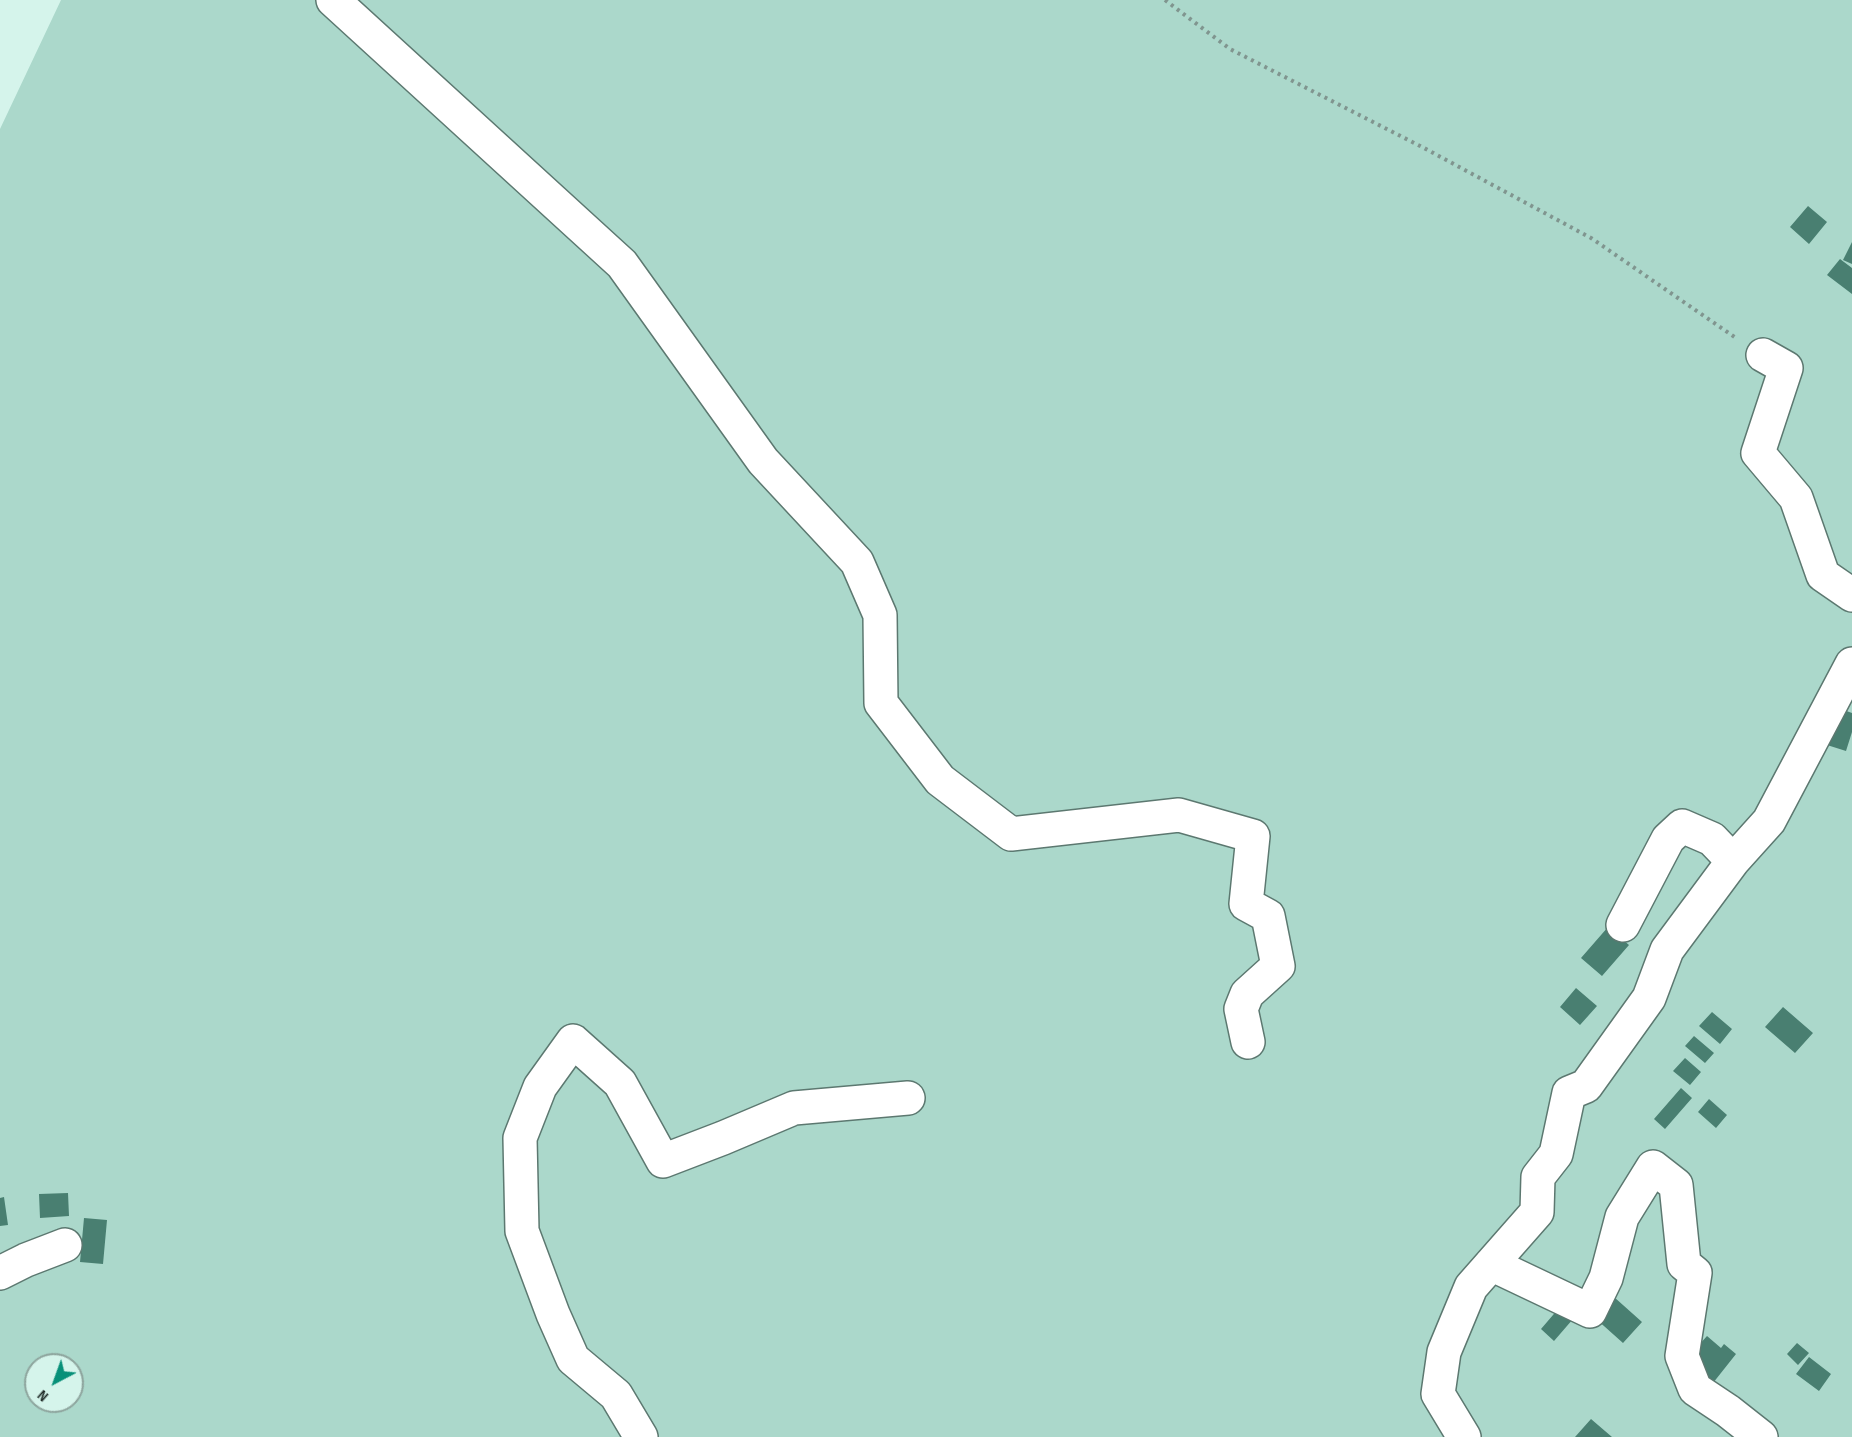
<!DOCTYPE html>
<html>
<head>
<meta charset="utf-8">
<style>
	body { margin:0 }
	#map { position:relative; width:1852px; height:1437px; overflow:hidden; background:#d5f4eb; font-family:"Sofia Sans Condensed",sans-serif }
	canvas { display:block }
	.north { position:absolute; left:24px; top:1353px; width:60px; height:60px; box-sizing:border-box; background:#d5f4eb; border:2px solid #8da49d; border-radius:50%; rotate:221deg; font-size:16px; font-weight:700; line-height:24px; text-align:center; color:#202b28 }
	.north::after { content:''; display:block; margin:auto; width:21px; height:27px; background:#079079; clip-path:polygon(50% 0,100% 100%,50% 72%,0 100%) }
</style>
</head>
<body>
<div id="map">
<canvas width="1852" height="1437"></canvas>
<div class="north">N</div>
</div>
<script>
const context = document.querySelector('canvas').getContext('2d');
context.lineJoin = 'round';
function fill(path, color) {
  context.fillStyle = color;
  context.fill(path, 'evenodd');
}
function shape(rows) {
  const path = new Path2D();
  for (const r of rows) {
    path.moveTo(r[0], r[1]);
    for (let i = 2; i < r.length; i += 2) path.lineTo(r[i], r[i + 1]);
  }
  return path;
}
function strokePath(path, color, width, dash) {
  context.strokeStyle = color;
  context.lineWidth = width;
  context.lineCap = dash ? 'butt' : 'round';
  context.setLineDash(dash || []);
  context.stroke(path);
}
const green = shape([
	[61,0,1852,0,1852,1437,0,1437,0,129],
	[36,1365,72,1365,72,1401,36,1401]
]);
const building = shape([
	[1808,206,1827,222,1809,244,1790,227],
	[1852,242,1852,264,1843,260],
	[1840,259,1852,268,1852,294,1827,275],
	[1838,708,1852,713,1852,732,1846,751,1827,745],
	[1608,927,1629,945,1602,976,1581,958],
	[1576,988,1597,1006,1580,1025,1560,1007],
	[1783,1007,1813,1033,1795,1053,1765,1027],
	[1712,1012,1732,1029,1720,1044,1699,1026],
	[1694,1036,1714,1053,1705,1063,1685,1046],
	[1685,1058,1701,1072,1690,1085,1673,1071],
	[1681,1088,1692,1098,1665,1129,1654,1119],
	[1709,1099,1727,1115,1716,1128,1698,1112],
	[68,1193,69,1216,40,1218,39,1194],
	[4,1197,8,1225,0,1226,0,1198],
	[84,1218,107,1220,103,1264,80,1262],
	[1614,1297,1642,1322,1623,1343,1595,1318],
	[1559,1308,1573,1319,1554,1341,1541,1329],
	[1707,1336,1721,1348,1724,1344,1736,1354,1713,1383,1700,1373,1705,1367,1690,1355],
	[1797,1343,1809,1353,1798,1365,1787,1354],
	[1809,1357,1831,1374,1819,1391,1796,1374],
	[1591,1419,1612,1437,1575,1437]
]);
const path = shape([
	[1165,0,1230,49,1424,148,1591,238,1736,338]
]);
const minor = shape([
	[333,0,622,264,763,461,857,562,880,615,881,703,940,780,1011,834,1179,815,1253,836,1246,904,1268,916,1278,966,1247,994,1241,1009,1248,1042],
	[1763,355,1786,368,1758,453,1796,498,1823,575,1852,595],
	[1623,925,1668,839,1682,826,1712,839,1733,861],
	[1491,1264,1590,1311,1606,1278,1622,1217,1653,1167,1676,1185,1684,1264,1695,1273,1682,1356,1695,1389,1728,1411,1761,1437],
	[0,1273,26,1260,65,1245],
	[641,1437,616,1395,573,1359,553,1314,522,1231,520,1138,540,1087,573,1041,620,1083,663,1161,723,1138,794,1108,908,1098],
	[1464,1437,1438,1394,1444,1352,1471,1287,1537,1212,1538,1177,1556,1154,1569,1093,1586,1086,1649,998,1667,950,1733,861,1769,821,1852,664]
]);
fill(green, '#abd8cb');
fill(building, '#497f71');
strokePath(minor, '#5c7870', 36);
strokePath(path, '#80958f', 4, [3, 4.5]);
strokePath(minor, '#fff', 33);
</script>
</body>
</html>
